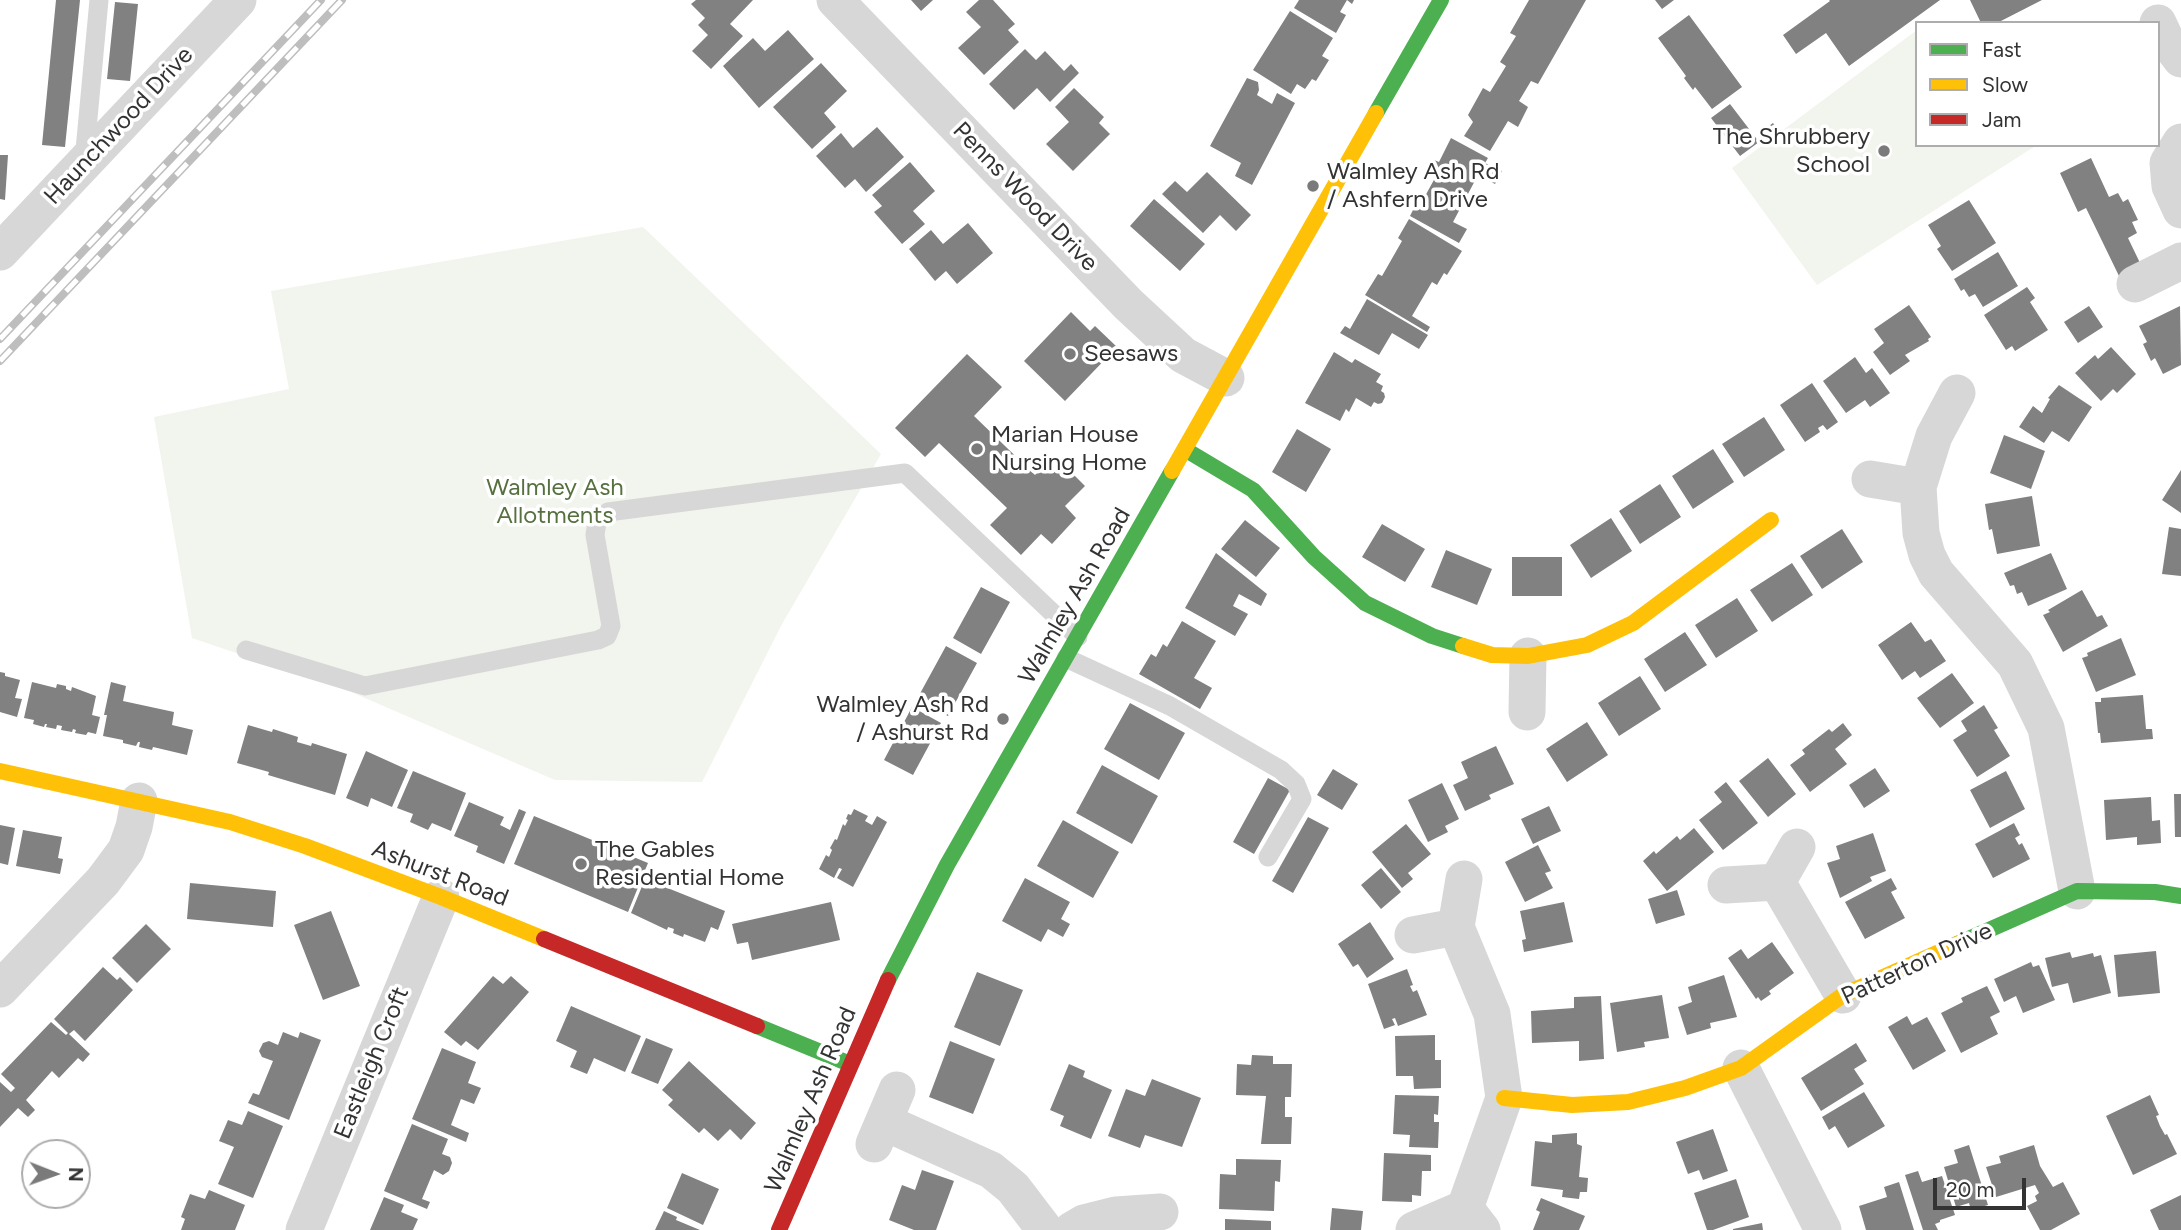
<!DOCTYPE html>
<html>
<head>
<meta charset="utf-8">
<style>
	body { margin:0 }
	#map { position:relative; width:2181px; height:1230px; overflow:hidden; background:#fff; font-family:Figtree,sans-serif }
	canvas { display:block }
	.legend { position:absolute; left:1915px; top:21px; width:245px; height:126px; box-sizing:border-box; background:#fff; border:2px solid #adadad; margin:0; padding:9px 12px; list-style:none; font-size:21px; color:#333 }
	.legend li { display:flex; align-items:center; gap:14px; height:35px }
	.legend b { width:35px; border:2px solid #adadad }
	.north { position:absolute; left:21px; top:1139px; width:70px; height:70px; box-sizing:border-box; background:#fff; border:2px solid #adadad; border-radius:50%; rotate:91deg; font-size:19px; font-weight:700; line-height:28px; text-align:center; color:#333 }
	.north::after { content:''; display:block; margin:auto; width:24px; height:32px; background:#7a7a7a; clip-path:polygon(50% 0,100% 100%,50% 72%,0 100%) }
	.scale { position:absolute; left:1933px; top:1178px; width:93px; height:32px; box-sizing:border-box; border:4px solid #333; border-top:0; padding-left:9px; font-size:21px; line-height:24px; white-space:nowrap; color:#333; -webkit-text-stroke:5px #fff; paint-order:stroke }
</style>
</head>
<body>
<div id="map">
<canvas width="2181" height="1230"></canvas>
<ul class="legend">
<li><b style="height:9px;background:#4caf50"></b>Fast</li>
<li><b style="height:9px;background:#ffc107"></b>Slow</li>
<li><b style="height:9px;background:#c62828"></b>Jam</li>
</ul>
<div class="north">N</div>
<div class="scale">20 m</div>
</div>
<script>
const context = document.querySelector('canvas').getContext('2d');
context.lineJoin = 'round';
function fill(path, color) {
  context.fillStyle = color;
  context.fill(path, 'evenodd');
}
function shape(rows) {
  const path = new Path2D();
  for (const r of rows) {
    path.moveTo(r[0], r[1]);
    for (let i = 2; i < r.length; i += 2) path.lineTo(r[i], r[i + 1]);
  }
  return path;
}
function strokePath(path, color, width, dash) {
  context.strokeStyle = color;
  context.lineWidth = width;
  context.lineCap = dash ? 'butt' : 'round';
  context.setLineDash(dash || []);
  context.stroke(path);
}
function label(font, color, halo, rows, align = 'center') {
  context.font = font + ' Figtree,sans-serif';
  context.lineWidth = 7;
  context.setLineDash([]);
  context.textBaseline = 'middle';
  context.strokeStyle = halo;
  context.fillStyle = color;
  for (const [text, x, y, turn = 0] of rows) {
    context.save();
    context.translate(x, y);
    context.rotate((+turn || 0) * Math.PI / 180);
    context.textAlign = isNaN(turn) ? turn : align;
    if (halo) context.strokeText(text, 0, 0);
    context.fillText(text, 0, 0);
    context.restore();
  }
}
const green = shape([
	[1917,30,1917,145,2037,145,1817,285,1732,168],
	[643,227,881,454,782,624,702,782,555,780,351,692,192,638,154,417,289,389,271,291]
]);
const building = shape([
	[56,0,80,0,65,147,42,145],
	[696,0,753,0,730,24,743,36,711,69,692,51,708,35,698,25,705,18,691,4],
	[911,0,933,0,921,11],
	[979,0,993,0,1015,24,1008,30,1019,42,984,75,958,48,981,27,966,12],
	[1299,0,1354,0,1352,4,1347,0,1340,12,1346,15,1336,33,1294,8],
	[1529,0,1586,0,1538,84,1531,81,1519,101,1528,107,1518,127,1508,121,1490,151,1464,136,1473,122,1468,115,1483,88,1490,92,1506,66,1500,62,1516,36,1510,33],
	[1655,0,1674,0,1662,9],
	[1829,0,1940,0,1849,66,1826,33,1796,54,1783,35,1830,1],
	[1970,0,2042,0,1997,23,1981,23],
	[115,2,138,4,130,81,107,79],
	[1290,11,1333,38,1322,56,1329,60,1316,81,1312,79,1305,89,1297,84,1291,94,1253,70],
	[1689,15,1742,87,1712,109,1695,87,1693,90,1684,78,1686,76,1658,38],
	[788,30,814,59,759,108,723,66,753,38,765,51],
	[1025,49,1036,60,1045,51,1064,71,1071,64,1079,73,1050,102,1037,88,1014,110,989,84],
	[821,63,847,91,824,113,836,127,812,149,773,107],
	[1247,78,1258,82,1259,90,1257,95,1272,104,1277,93,1295,103,1252,185,1235,176,1241,163,1210,146],
	[1074,88,1104,117,1099,123,1110,134,1073,171,1046,144,1069,122,1055,107],
	[1730,104,1759,142,1740,156,1711,118],
	[1773,123,1782,135,1772,143,1762,131],
	[877,127,904,157,866,192,855,179,845,188,816,156,841,133,853,148],
	[1451,138,1488,158,1485,163,1502,171,1495,184,1478,175,1453,222,1467,229,1459,243,1410,216,1420,196,1424,198,1435,178,1428,174,1434,160,1439,162],
	[0,155,8,155,5,200,0,199],
	[2091,158,2109,197,2118,193,2123,202,2128,199,2138,220,2132,222,2137,233,2128,238,2141,265,2119,276,2086,208,2078,212,2060,173],
	[910,162,935,191,913,211,925,224,902,244,874,212,882,206,872,195],
	[1207,172,1251,215,1236,231,1220,215,1203,233,1162,194,1175,181,1187,192],
	[1154,199,1205,244,1180,271,1130,226],
	[1969,200,1996,243,1952,271,1937,249,1941,246,1928,225],
	[1409,219,1462,251,1447,275,1444,273,1437,285,1432,282,1412,316,1430,327,1427,332,1365,295,1378,274,1382,276,1402,241,1398,238],
	[968,223,993,253,957,284,946,271,935,281,909,249,931,230,943,244],
	[1998,252,2018,286,1983,307,1975,294,1969,297,1964,289,1961,291,1954,279],
	[2027,287,2035,298,2030,302,2048,330,2015,351,2012,346,2006,350,1984,315],
	[1367,299,1428,335,1419,349,1392,333,1379,355,1340,333,1345,326,1350,329],
	[1909,305,1931,337,1928,339,1929,341,1905,355,1910,361,1890,375,1873,352,1884,343,1874,329],
	[2089,306,2103,327,2078,343,2064,322],
	[2180,306,2181,365,2163,374,2155,358,2151,361,2143,344,2147,342,2139,326],
	[1071,312,1090,331,1095,326,1117,347,1065,401,1024,361],
	[2111,347,2136,374,2117,393,2113,389,2101,401,2075,373,2095,355,2098,359],
	[1334,352,1352,363,1355,359,1381,374,1376,382,1383,386,1381,391,1384,393,1385,397,1382,403,1378,404,1374,402,1371,407,1356,398,1349,412,1346,409,1340,421,1305,403],
	[967,354,1002,387,974,416,1035,475,1054,455,1085,486,1065,506,1076,518,1052,544,1041,534,1021,555,990,525,1007,508,939,443,925,457,895,428],
	[1855,357,1866,373,1872,368,1890,393,1870,407,1865,400,1846,413,1823,381],
	[1812,383,1838,422,1827,430,1823,425,1818,428,1820,432,1805,442,1780,405],
	[2059,385,2092,407,2069,442,2052,431,2044,443,2019,427,2033,406,2042,413,2050,399,2048,398],
	[1764,417,1785,450,1744,477,1722,444],
	[1297,429,1331,449,1306,492,1272,472],
	[2004,435,2045,451,2031,489,1990,473],
	[1713,449,1734,482,1693,509,1672,476],
	[2181,470,2181,513,2162,500],
	[1660,484,1681,517,1640,544,1619,511],
	[2032,496,2040,546,1997,554,1992,529,1989,530,1985,504],
	[1611,518,1632,551,1591,578,1570,545],
	[1245,520,1280,548,1256,577,1221,549],
	[1382,524,1425,549,1405,582,1362,557],
	[2169,527,2181,529,2181,576,2162,574],
	[1842,529,1863,562,1822,589,1800,556],
	[1446,550,1492,569,1477,605,1431,587],
	[1216,553,1267,594,1261,606,1239,594,1233,606,1248,614,1235,636,1185,608],
	[2051,553,2067,589,2028,606,2022,592,2017,594,2014,585,2010,586,2004,573],
	[1512,557,1562,557,1562,596,1512,596],
	[1792,563,1813,595,1772,622,1750,590],
	[981,587,1010,602,981,654,953,638],
	[2082,590,2097,617,2102,615,2108,626,2063,652,2043,615,2050,612,2048,610],
	[1737,598,1758,631,1716,658,1695,625],
	[1182,621,1216,641,1194,678,1212,688,1200,709,1139,674,1151,654,1156,657,1163,644,1167,647],
	[1911,622,1925,642,1931,639,1946,661,1920,678,1915,671,1902,680,1878,645],
	[1685,632,1707,665,1665,692,1644,659],
	[2121,638,2136,675,2096,692,2082,658,2088,656,2087,653],
	[946,646,977,663,948,716,917,699],
	[0,672,5,673,5,676,20,680,15,698,22,699,17,717,0,712],
	[1952,673,1974,703,1940,728,1917,698],
	[1640,676,1661,709,1619,736,1598,703],
	[32,682,56,688,57,684,66,686,66,689,71,691,72,687,96,696,92,715,100,717,96,734,88,732,86,735,75,733,76,730,73,729,72,732,61,730,62,726,57,725,56,729,46,727,47,724,45,724,44,727,33,724,34,720,24,718],
	[111,682,126,686,123,701,174,712,172,725,193,730,187,755,153,747,152,750,139,747,140,742,138,742,136,746,123,743,123,740,103,736,107,715,104,715],
	[2143,695,2146,729,2152,729,2153,739,2101,743,2100,733,2098,733,2095,702,2101,702,2101,698],
	[1130,703,1185,733,1159,780,1104,749],
	[1984,705,1998,728,1994,730,2010,756,1977,777,1953,740,1967,731,1961,721],
	[912,707,941,723,913,775,884,760],
	[1587,722,1608,755,1567,782,1546,749],
	[1843,723,1852,735,1835,749,1847,764,1810,792,1790,765,1805,754,1802,750,1829,729,1832,732],
	[248,725,272,732,273,729,298,737,297,742,311,746,312,743,347,754,335,795,268,775,269,772,237,763],
	[1496,746,1514,784,1489,795,1491,799,1465,811,1453,785,1468,778,1461,762],
	[366,751,408,770,392,807,371,798,368,807,346,798],
	[1768,758,1796,794,1768,817,1739,781],
	[1102,765,1158,796,1132,844,1076,813],
	[1875,768,1890,791,1864,808,1849,785],
	[1333,769,1358,784,1342,810,1317,795],
	[413,771,466,793,451,831,432,823,428,830,410,822,413,814,397,808],
	[2006,771,2025,809,1990,828,1970,790],
	[1268,778,1290,790,1254,854,1233,842],
	[1726,782,1758,823,1723,850,1699,820,1722,802,1714,792],
	[1442,783,1459,819,1445,826,1448,832,1428,842,1408,800],
	[2174,794,2181,794,2181,837,2175,837],
	[2151,797,2152,821,2160,820,2161,843,2137,845,2137,837,2106,840,2104,800],
	[469,802,504,817,500,825,510,830,519,809,526,812,504,864,476,852,478,846,454,836],
	[1549,806,1561,831,1533,844,1521,819],
	[854,809,868,816,865,821,872,825,877,816,887,822,853,887,837,878,842,869,839,868,834,878,819,869,826,855,829,857,832,850,830,848,835,839,837,840,843,824,845,826,848,820,846,819,848,814,851,815],
	[534,816,648,863,628,912,514,864],
	[1308,817,1329,828,1293,893,1272,881],
	[1063,820,1119,852,1093,898,1037,866],
	[2014,823,2020,835,2015,838,2019,845,2022,843,2030,859,1993,878,1975,844],
	[1406,824,1431,854,1408,873,1413,879,1402,888,1372,852],
	[0,825,15,828,8,865,0,863],
	[1694,828,1714,852,1667,891,1643,861,1654,851,1656,854,1677,836,1680,840],
	[23,830,62,837,58,858,63,859,60,874,16,866],
	[1873,833,1886,871,1870,877,1872,881,1840,898,1827,863,1840,859,1836,846],
	[1538,845,1551,871,1545,873,1553,888,1525,902,1505,862],
	[1381,868,1401,892,1381,909,1361,885],
	[1025,878,1070,902,1061,919,1070,924,1063,937,1048,929,1041,942,1002,921],
	[1891,878,1897,889,1891,892,1905,918,1865,939,1845,902],
	[645,879,725,911,718,930,711,927,705,942,684,934,683,937,673,933,674,929,668,927,667,930,631,913],
	[190,883,276,891,273,927,187,919],
	[1677,890,1685,915,1656,924,1648,899],
	[831,902,840,940,752,960,748,942,737,944,732,924],
	[1564,902,1573,942,1524,952,1522,940,1526,939,1520,911],
	[331,911,360,986,323,1000,294,925],
	[1370,922,1394,959,1367,978,1358,964,1353,967,1338,944],
	[146,924,171,949,137,983,112,958],
	[1772,942,1794,973,1769,991,1771,994,1761,1001,1758,997,1756,999,1728,958,1741,949,1748,959],
	[2156,951,2160,993,2118,997,2114,955],
	[2070,952,2072,958,2093,953,2094,957,2101,955,2111,993,2073,1003,2068,983,2052,987,2045,958],
	[2031,962,2033,967,2039,965,2055,1000,2023,1013,2016,996,2004,1002,1994,979],
	[103,967,117,980,120,977,133,990,85,1041,74,1030,69,1034,90,1054,83,1062,78,1058,59,1078,52,1071,26,1100,35,1110,28,1117,18,1108,0,1127,0,1082,11,1092,15,1088,1,1074,51,1022,66,1035,68,1033,54,1019],
	[1407,969,1413,985,1410,986,1413,992,1417,990,1427,1015,1398,1026,1395,1018,1392,1019,1395,1025,1384,1029,1368,984],
	[977,972,1023,990,1000,1046,954,1027],
	[1724,975,1737,1017,1710,1023,1711,1028,1687,1035,1678,1007,1692,1002,1688,987],
	[493,976,503,984,511,976,529,992,478,1050,466,1041,461,1046,444,1032],
	[1987,986,2000,1012,1990,1017,1998,1034,1961,1053,1941,1013,1963,1002,1961,998],
	[1662,995,1669,1038,1644,1042,1645,1047,1617,1052,1610,1003],
	[1601,996,1604,1059,1579,1061,1579,1041,1532,1043,1531,1011,1574,1008,1574,997],
	[571,1006,641,1036,625,1072,594,1058,587,1074,570,1067,577,1051,556,1041],
	[1907,1016,1912,1025,1927,1017,1946,1051,1913,1070,1888,1027],
	[283,1032,298,1038,300,1032,321,1040,289,1120,248,1103,253,1093,259,1095,273,1061,262,1057,259,1051,263,1043,269,1041,278,1045],
	[1435,1035,1435,1060,1441,1060,1441,1088,1414,1089,1413,1076,1396,1076,1395,1036],
	[646,1038,673,1049,658,1084,631,1073],
	[950,1041,995,1059,973,1114,929,1097],
	[1856,1043,1867,1061,1854,1069,1864,1084,1821,1111,1801,1078],
	[442,1048,476,1062,468,1083,481,1088,474,1104,461,1099,451,1125,469,1133,466,1142,412,1119],
	[1252,1055,1273,1056,1273,1064,1292,1064,1291,1097,1285,1097,1285,1117,1292,1117,1291,1144,1261,1144,1266,1096,1236,1095,1237,1064,1251,1065],
	[689,1061,756,1123,741,1140,730,1129,718,1141,704,1128,699,1133,668,1105,673,1100,662,1090],
	[1069,1064,1085,1071,1083,1077,1112,1090,1091,1139,1060,1126,1064,1116,1050,1110],
	[1152,1079,1201,1098,1182,1147,1145,1135,1140,1148,1108,1136,1126,1089,1145,1096],
	[1864,1092,1885,1126,1848,1148,1835,1126,1829,1130,1822,1117],
	[1395,1095,1439,1096,1438,1115,1434,1114,1434,1122,1439,1122,1438,1148,1409,1147,1410,1135,1393,1134],
	[2150,1095,2159,1115,2156,1116,2160,1126,2165,1135,2167,1134,2177,1154,2133,1175,2106,1116],
	[248,1111,283,1126,253,1198,218,1184,234,1147,219,1141,228,1120,242,1125],
	[412,1124,448,1139,442,1154,450,1157,452,1163,449,1171,443,1175,434,1170,422,1199,430,1202,427,1209,384,1191],
	[1713,1129,1728,1171,1703,1180,1699,1170,1688,1174,1676,1142],
	[1577,1133,1577,1144,1582,1146,1579,1177,1588,1178,1587,1192,1580,1192,1579,1199,1562,1197,1563,1190,1531,1186,1535,1141,1552,1143,1552,1135],
	[1969,1145,1988,1205,1971,1210,1969,1203,1956,1207,1944,1167,1958,1163,1954,1150],
	[2034,1145,2040,1166,2053,1187,2063,1182,2080,1214,2051,1230,2040,1230,2027,1206,2037,1201,2035,1196,2039,1193,2035,1185,1996,1197,1986,1167,2001,1163,1999,1156],
	[1384,1153,1431,1155,1431,1171,1422,1171,1421,1196,1412,1195,1412,1202,1382,1201],
	[1236,1159,1281,1160,1280,1182,1275,1181,1274,1211,1219,1209,1220,1174,1236,1175],
	[922,1170,954,1181,936,1230,914,1230,889,1220,902,1185,915,1190],
	[1918,1171,1922,1182,1942,1176,1955,1215,1940,1220,1940,1222,1935,1224,1938,1230,1923,1230,1905,1175],
	[682,1173,719,1189,703,1225,667,1208],
	[1736,1179,1749,1217,1713,1230,1707,1230,1694,1193],
	[1899,1182,1914,1230,1866,1230,1859,1206,1887,1197,1884,1187],
	[209,1190,245,1205,235,1230,181,1230,185,1219,181,1217,190,1194,205,1199],
	[2181,1195,2181,1230,2159,1230,2150,1210],
	[384,1197,404,1205,401,1212,418,1219,413,1230,370,1230],
	[1541,1198,1585,1216,1579,1230,1533,1230,1540,1212,1536,1210],
	[1332,1208,1363,1211,1361,1230,1330,1230],
	[664,1211,677,1217,676,1220,700,1230,655,1230],
	[1225,1219,1271,1221,1271,1230,1225,1230],
	[1762,1223,1763,1230,1733,1230,1733,1229]
]);
const lane = shape([
	[84,161,99,0],
	[246,650,365,686,598,640,607,636,611,626,595,535,597,522,608,512,905,473,1078,637],
	[1066,658,1170,706,1281,770,1296,784,1302,799,1268,857]
]);
const street = shape([
	[835,0,1128,304,1183,355,1226,378],
	[2158,23,2165,38,2181,59],
	[2181,142,2168,163,2170,186,2181,210],
	[0,252,238,0],
	[2135,284,2181,261],
	[1957,393,1934,436,1918,487,1921,533,1927,555,1936,573,2015,664,2046,728,2077,891],
	[1870,479,1918,487],
	[1527,712,1528,656],
	[1777,882,1843,995],
	[1726,885,1777,882,1797,847],
	[1456,927,1492,1014,1504,1098,1465,1208],
	[1413,935,1456,927,1464,879],
	[0,989,103,881,126,850,134,827,139,801],
	[1741,1068,1823,1230],
	[884,1122,991,1170,1013,1188,1045,1230],
	[874,1144,897,1090],
	[304,1230,441,897],
	[1072,1230,1084,1223,1116,1215,1160,1212],
	[1414,1230,1465,1208,1482,1230]
]);
const fast = shape([
	[1376,113,1441,0],
	[1186,450,1253,490,1314,557,1365,603,1432,636,1463,646],
	[1957,944,2077,891,2155,892,2181,896],
	[888,980,947,865,1172,471],
	[757,1026,850,1064]
]);
const slow = shape([
	[1172,471,1376,113],
	[1463,646,1492,655,1528,656,1587,645,1633,623,1771,520],
	[0,771,230,822,305,846,441,897,544,939],
	[1504,1098,1572,1105,1628,1102,1685,1088,1741,1068,1843,995,1957,944]
]);
const jam = shape([
	[544,939,757,1026],
	[779,1230,888,980]
]);
const rail = shape([
	[0,339,321,0],
	[0,361,342,0]
]);
const markers = [
	[1884,151,7,"#7a7a7a"],
	[1313,186,7,"#7a7a7a"],
	[1070,354,7,"#7a7a7a"],
	[977,449,7,"#7a7a7a"],
	[1003,719,7,"#7a7a7a"],
	[581,864,7,"#7a7a7a"]
];
const streetNames = [
	["Haunchwood Drive",119,126,-47],
	["Penns Wood Drive",1025,197,46],
	["Walmley Ash Road",1075,596,-60],
	["Ashurst Road",440,874,21],
	["Patterton Drive",1917,964,-25],
	["Eastleigh Croft",372,1063,-68],
	["Walmley Ash Road",811,1100,-67]
];
const poiNames = [
	["The Shrubbery",1870,137,"right"],
	["School",1870,165,"right"],
	["Walmley Ash Rd",1327,172],
	["/ Ashfern Drive",1327,200],
	["Seesaws",1084,354],
	["Marian House",991,435],
	["Nursing Home",991,463],
	["Walmley Ash Rd",989,705,"right"],
	["/ Ashurst Rd",989,733,"right"],
	["The Gables",595,850],
	["Residential Home",595,878]
];
const parkNames = [
	["Walmley Ash",555,488],
	["Allotments",555,516]
];
fill(green, '#f1f5ed');
fill(building, '#818181');
strokePath(lane, '#d7d7d7', 19);
strokePath(street, '#d7d7d7', 37);
strokePath(fast, '#4caf50', 16);
strokePath(slow, '#ffc107', 16);
strokePath(jam, '#c62828', 16);
strokePath(rail, '#bebebe', 8);
strokePath(rail, '#fff', 5, [16]);
for (const [x, y, r, color] of markers) {
  const dot = new Path2D();
  dot.arc(x, y, r, 0, 2 * Math.PI);
  context.fillStyle = color;
  context.fill(dot);
  strokePath(dot, '#fff', 2.5);
}
label('24px', '#333', '#fff', streetNames);
label('24px', '#333', '#fff', poiNames, 'left');
label('24px', '#56703f', '#fff', parkNames);
</script>
</body>
</html>
